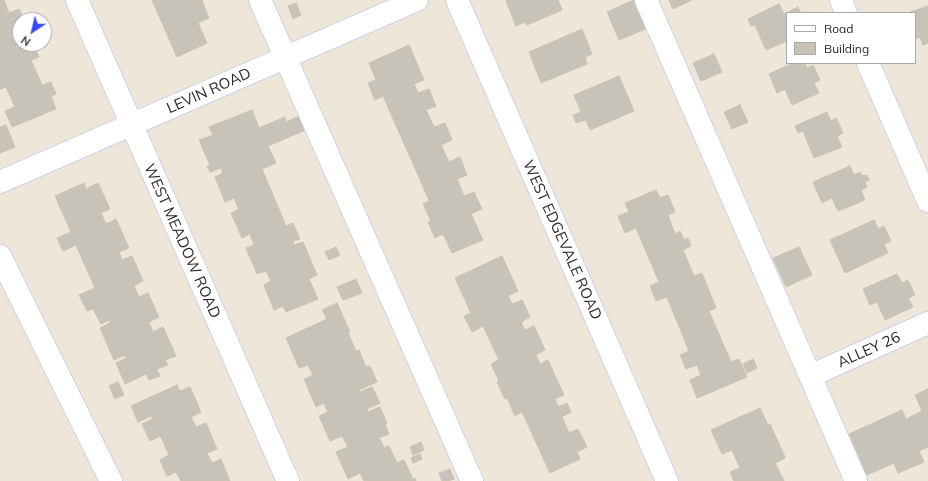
<!DOCTYPE html>
<html>
<head>
<meta charset="utf-8">
<style>
	body { margin:0 }
	#map { position:relative; width:928px; height:481px; overflow:hidden; background:#ede6d9; font-family:Mulish,sans-serif }
	canvas { display:block }
	.legend { position:absolute; left:786px; top:12px; width:130px; height:52px; box-sizing:border-box; background:#fff; border:1px solid #a9a9a9; margin:0; padding:5px 7px; list-style:none; font-size:12px; color:#292929 }
	.legend li { display:flex; align-items:center; gap:8px; height:20px }
	.legend b { width:20px; border:1px solid #a9a9a9 }
	.north { position:absolute; left:12px; top:12px; width:40px; height:40px; box-sizing:border-box; background:#fff; border:1px solid #a9a9a9; border-radius:50%; rotate:215deg; font-size:11px; font-weight:700; line-height:16px; text-align:center; color:#292929 }
	.north::after { content:''; display:block; margin:auto; width:14px; height:18px; background:#3449ff; clip-path:polygon(50% 0,100% 100%,50% 72%,0 100%) }
</style>
</head>
<body>
<div id="map">
<canvas width="928" height="481"></canvas>
<ul class="legend">
<li><b style="height:5px;background:#fff"></b>Road</li>
<li><b style="height:11px;background:#c8c3b9"></b>Building</li>
</ul>
<div class="north">N</div>
</div>
<script>
const context = document.querySelector('canvas').getContext('2d');
context.lineJoin = 'round';
function fill(path, color) {
  context.fillStyle = color;
  context.fill(path, 'evenodd');
}
function shape(rows) {
  const path = new Path2D();
  for (const r of rows) {
    path.moveTo(r[0], r[1]);
    for (let i = 2; i < r.length; i += 2) path.lineTo(r[i], r[i + 1]);
  }
  return path;
}
function strokePath(path, color, width, dash) {
  context.strokeStyle = color;
  context.lineWidth = width;
  context.lineCap = dash ? 'butt' : 'round';
  context.setLineDash(dash || []);
  context.stroke(path);
}
function label(font, color, halo, rows, align = 'center') {
  context.font = font + ' Mulish,sans-serif';
  context.lineWidth = 3.5;
  context.setLineDash([]);
  context.textBaseline = 'middle';
  context.strokeStyle = halo;
  context.fillStyle = color;
  for (const [text, x, y, turn = 0] of rows) {
    context.save();
    context.translate(x, y);
    context.rotate((+turn || 0) * Math.PI / 180);
    context.textAlign = isNaN(turn) ? turn : align;
    if (halo) context.strokeText(text, 0, 0);
    context.fillText(text, 0, 0);
    context.restore();
  }
}
const building = shape([
	[0,0,4,0,9,13,19,9,24,20,20,20,20,22,15,24,20,37,20,44,23,44,25,50,34,46,39,57,31,60,42,85,51,82,56,94,51,96,56,109,12,127,5,111,15,107,6,87,0,89,0,0],
	[152,0,203,0,202,1,209,18,198,23,207,43,177,57,152,0],
	[508,0,558,0,562,10,527,25,525,22,516,26,506,1,508,0],
	[634,0,635,0,648,28,619,40,607,12,634,0],
	[669,0,692,0,673,9,669,0],
	[296,3,301,15,293,19,288,6,296,3],
	[779,4,784,14,798,7,801,13,787,13,787,41,766,50,755,25,751,26,748,19,779,4],
	[928,6,928,43,923,45,920,37,915,39,915,13,910,12,928,6],
	[582,29,592,54,585,57,587,64,541,83,529,52,582,29],
	[409,45,424,80,414,84,418,93,429,89,436,106,426,110,434,127,445,123,452,140,441,145,449,162,460,157,467,175,457,179,464,196,474,192,482,209,471,214,483,240,452,253,443,234,435,238,428,222,431,221,423,204,429,201,429,200,383,96,375,100,368,83,376,80,369,63,409,45],
	[714,54,722,72,701,81,693,63,714,54],
	[793,63,805,63,807,68,813,65,820,80,814,83,819,93,792,105,785,89,777,93,769,74,793,63],
	[619,76,634,111,590,130,586,120,576,123,573,115,581,112,574,95,619,76],
	[740,105,748,122,732,129,724,112,740,105],
	[252,110,259,128,285,117,286,122,302,115,308,129,268,146,276,163,262,169,286,226,293,223,300,239,293,241,294,245,303,242,317,275,309,279,318,299,286,312,283,306,274,310,264,285,271,281,266,271,257,274,246,248,254,245,250,234,242,238,231,213,239,209,234,198,225,202,215,177,223,173,221,168,210,172,207,166,210,165,199,140,213,135,209,127,252,110],
	[827,112,831,121,836,118,841,128,843,133,837,136,842,147,814,158,803,131,798,133,795,126,827,112],
	[6,125,15,147,0,153,0,127,6,125],
	[850,166,854,175,860,172,862,176,867,175,869,179,869,180,865,182,867,187,861,190,865,200,838,211,832,198,822,203,813,182,850,166],
	[84,183,86,189,98,183,110,209,101,213,106,224,116,219,129,248,119,252,122,260,132,256,143,281,134,286,139,297,148,293,159,317,149,322,153,332,163,327,176,356,165,360,168,365,157,369,160,376,149,380,146,374,125,384,116,363,126,358,125,355,114,360,100,328,110,323,109,320,101,324,93,309,87,311,79,295,95,288,76,245,63,251,57,238,71,232,55,196,84,183],
	[656,190,660,198,668,195,675,212,668,215,675,234,680,231,684,240,688,238,691,246,683,250,694,276,702,273,716,308,709,311,731,362,739,359,747,377,697,398,690,380,701,375,697,365,686,369,682,359,680,355,689,351,667,297,656,301,650,286,659,282,636,228,625,233,618,216,629,212,625,203,656,190],
	[874,220,878,229,884,226,891,241,884,244,888,253,845,273,830,240,874,220],
	[336,247,340,255,329,260,325,252,336,247],
	[799,247,812,275,786,287,773,258,799,247],
	[502,256,518,291,508,296,512,304,522,300,530,317,521,322,525,330,534,326,545,350,536,355,540,364,548,360,564,395,555,399,558,407,567,403,571,412,562,417,569,433,578,429,587,447,577,452,580,459,550,473,522,412,515,416,507,398,505,399,497,382,499,381,491,364,499,360,483,326,472,332,464,316,471,313,470,311,455,278,502,256],
	[897,274,902,283,908,280,915,295,908,298,913,307,885,320,877,302,870,305,863,289,897,274],
	[356,279,362,293,343,300,337,287,356,279],
	[337,303,350,332,348,333,356,351,359,350,366,367,370,366,377,382,359,390,360,392,372,387,380,403,367,409,368,412,380,407,387,423,385,424,389,434,379,438,382,443,384,448,389,446,397,463,404,460,413,479,415,478,416,481,364,481,360,473,348,479,336,452,348,447,342,436,330,441,319,416,328,412,324,403,316,407,304,379,313,375,308,365,299,368,286,338,327,319,322,310,337,303],
	[753,359,757,368,747,373,743,364,753,359],
	[118,382,124,395,115,399,109,386,118,382],
	[177,385,180,391,190,387,201,412,191,417,196,427,206,423,217,449,207,453,212,463,221,459,230,481,181,481,176,472,167,476,160,460,169,455,161,437,160,436,150,441,142,424,153,419,151,416,138,422,131,406,177,385],
	[928,389,928,447,919,451,924,462,898,473,894,463,867,475,849,434,902,410,906,419,922,411,915,395,928,389],
	[760,408,768,425,770,424,785,457,785,458,775,463,784,481,734,481,730,472,740,468,732,450,722,454,711,430,760,408],
	[421,442,424,450,413,455,410,447,421,442],
	[420,454,422,459,413,463,411,458,420,454],
	[450,469,454,479,448,481,442,481,439,473,450,469]
]);
const minor = shape([
	[77,0,288,481],
	[260,0,472,481],
	[457,0,667,481],
	[646,0,856,481],
	[841,0,846,13],
	[868,63,928,201],
	[0,182,417,0],
	[0,256,111,481],
	[810,376,928,323]
]);
const streetNames = [
	["LEVIN ROAD",209,91,-24],
	["WEST EDGEVALE ROAD",562,240,66],
	["WEST MEADOW ROAD",182,241,66],
	["ALLEY 26",869,350,-24]
];
fill(building, '#c8c3b9');
strokePath(building, '#c8c2b3', 1);
strokePath(minor, '#ced1e3', 24);
strokePath(minor, '#fff', 22);
label('15px', '#292929', '#fff', streetNames);
</script>
</body>
</html>
